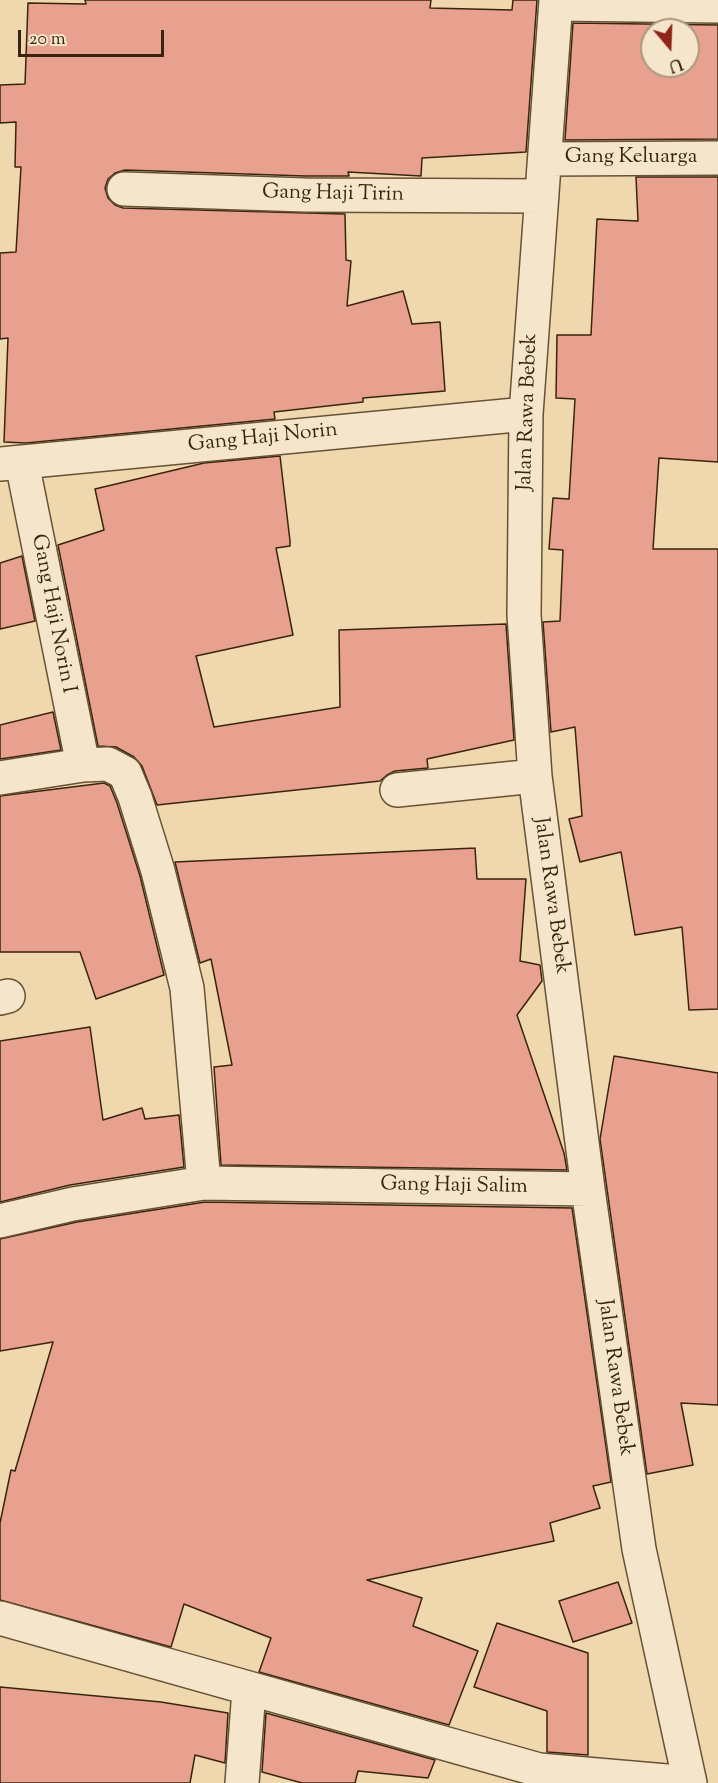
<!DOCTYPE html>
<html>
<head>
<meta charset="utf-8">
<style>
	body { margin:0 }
	#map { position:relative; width:718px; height:1783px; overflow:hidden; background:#efd7ae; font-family:"Sorts Mill Goudy",serif }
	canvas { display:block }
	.north { position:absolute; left:640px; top:18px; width:60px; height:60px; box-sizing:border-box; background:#f5e5ca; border:2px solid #aa987e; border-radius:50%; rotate:161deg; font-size:16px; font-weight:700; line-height:24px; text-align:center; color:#39250d }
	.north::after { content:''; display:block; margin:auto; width:21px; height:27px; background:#8f2418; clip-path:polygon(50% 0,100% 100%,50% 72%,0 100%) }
	.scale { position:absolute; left:18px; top:30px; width:146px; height:27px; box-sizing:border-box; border:3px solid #39250d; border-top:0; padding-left:8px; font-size:18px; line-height:21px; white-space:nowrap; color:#39250d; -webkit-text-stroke:4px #f5e5ca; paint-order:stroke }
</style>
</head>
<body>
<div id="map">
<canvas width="718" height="1783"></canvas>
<div class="north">U</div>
<div class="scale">20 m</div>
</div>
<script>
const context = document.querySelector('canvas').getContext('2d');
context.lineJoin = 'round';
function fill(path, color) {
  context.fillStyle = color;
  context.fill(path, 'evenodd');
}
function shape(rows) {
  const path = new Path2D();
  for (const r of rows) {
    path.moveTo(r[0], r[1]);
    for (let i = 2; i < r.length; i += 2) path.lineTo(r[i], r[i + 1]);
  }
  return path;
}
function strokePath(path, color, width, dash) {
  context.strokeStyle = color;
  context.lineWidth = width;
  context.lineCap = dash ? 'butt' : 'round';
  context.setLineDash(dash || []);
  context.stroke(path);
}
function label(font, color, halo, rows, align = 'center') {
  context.font = font + ' "Sorts Mill Goudy",serif';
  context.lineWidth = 6;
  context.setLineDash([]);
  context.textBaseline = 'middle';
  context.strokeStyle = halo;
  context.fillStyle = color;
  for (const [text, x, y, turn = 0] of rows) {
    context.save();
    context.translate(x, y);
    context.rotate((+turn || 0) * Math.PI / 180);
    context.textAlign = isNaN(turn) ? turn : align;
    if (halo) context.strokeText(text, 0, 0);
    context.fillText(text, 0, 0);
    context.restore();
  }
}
const building = shape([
	[85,0,431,0,430,8,512,10,513,0,537,0,526,152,422,158,421,176,348,172,349,176,305,176,125,170,115,173,108,179,105,188,108,198,115,205,123,208,345,214,346,260,351,261,347,306,403,291,412,324,440,322,445,391,363,398,363,402,274,412,275,419,26,443,4,442,8,338,0,339,0,253,16,252,21,167,15,167,16,122,0,123,0,85,25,84,28,3,86,4,85,0],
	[573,23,718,25,718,139,565,140,573,23],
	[652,30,688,30,688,66,652,66,652,30],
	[636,177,718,177,718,462,659,458,653,549,718,549,718,1009,689,1010,682,927,635,935,621,852,580,862,569,819,582,816,575,727,551,732,543,622,560,621,563,550,549,549,553,498,569,499,575,399,556,398,557,335,591,335,597,219,638,221,636,177],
	[280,456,290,541,290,546,276,548,293,635,196,656,214,727,340,707,339,630,506,624,514,740,427,759,428,768,395,771,387,775,380,781,157,805,142,766,134,757,116,747,98,746,58,545,104,530,95,489,204,463,280,456],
	[22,556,35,621,0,629,0,563,22,556],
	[53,712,61,750,0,759,0,725,53,712],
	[104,783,110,786,117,803,140,876,164,975,96,999,80,952,0,952,0,796,104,783],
	[475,848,477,879,526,879,520,961,540,965,542,981,517,1015,564,1153,567,1170,221,1165,214,1067,232,1065,211,959,200,963,175,862,475,848],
	[90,1027,103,1120,142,1108,145,1119,179,1115,184,1167,70,1185,0,1202,0,1041,90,1027],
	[614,1056,718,1073,718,1405,681,1403,693,1465,647,1474,600,1139,614,1056],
	[205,1202,572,1208,611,1482,593,1486,600,1508,550,1523,554,1541,367,1580,422,1598,413,1626,478,1651,449,1725,259,1672,271,1638,184,1604,171,1647,0,1600,0,1523,11,1470,15,1471,53,1342,0,1351,0,1239,77,1222,205,1202],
	[618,1582,632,1623,573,1642,559,1601,618,1582],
	[497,1623,588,1653,588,1755,547,1752,547,1711,474,1687,497,1623],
	[0,1687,161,1702,228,1713,225,1763,195,1755,190,1783,0,1783,0,1687],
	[266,1713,435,1760,428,1778,358,1771,355,1783,302,1783,262,1772,266,1713]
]);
const minor = shape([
	[556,0,526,414,524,615,535,776,588,1189,639,1549,690,1783],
	[556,4,718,6],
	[545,159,718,158],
	[124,189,305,195,542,196],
	[22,463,83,765],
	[0,464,526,414],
	[0,778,83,765,108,764,125,773,135,797,158,871,187,988,204,1183],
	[397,790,535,776],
	[0,998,8,996],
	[0,1221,73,1204,204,1183,588,1189],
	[0,1618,539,1770,690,1783],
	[242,1783,249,1690]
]);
const streetNames = [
	["Gang Keluarga",631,158],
	["Gang Haji Tirin",333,195,1],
	["Jalan Rawa Bebek",529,412,-88],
	["Gang Haji Norin",263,439,-6],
	["Gang Haji Norin I",52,614,79],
	["Jalan Rawa Bebek",550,896,82],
	["Gang Haji Salim",454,1187,1],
	["Jalan Rawa Bebek",614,1378,82]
];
fill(building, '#e8a08f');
strokePath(building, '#39250d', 1.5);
strokePath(minor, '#665235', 36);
strokePath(minor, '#f5e5ca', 33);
label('21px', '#39250d', '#f5e5ca', streetNames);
</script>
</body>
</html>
